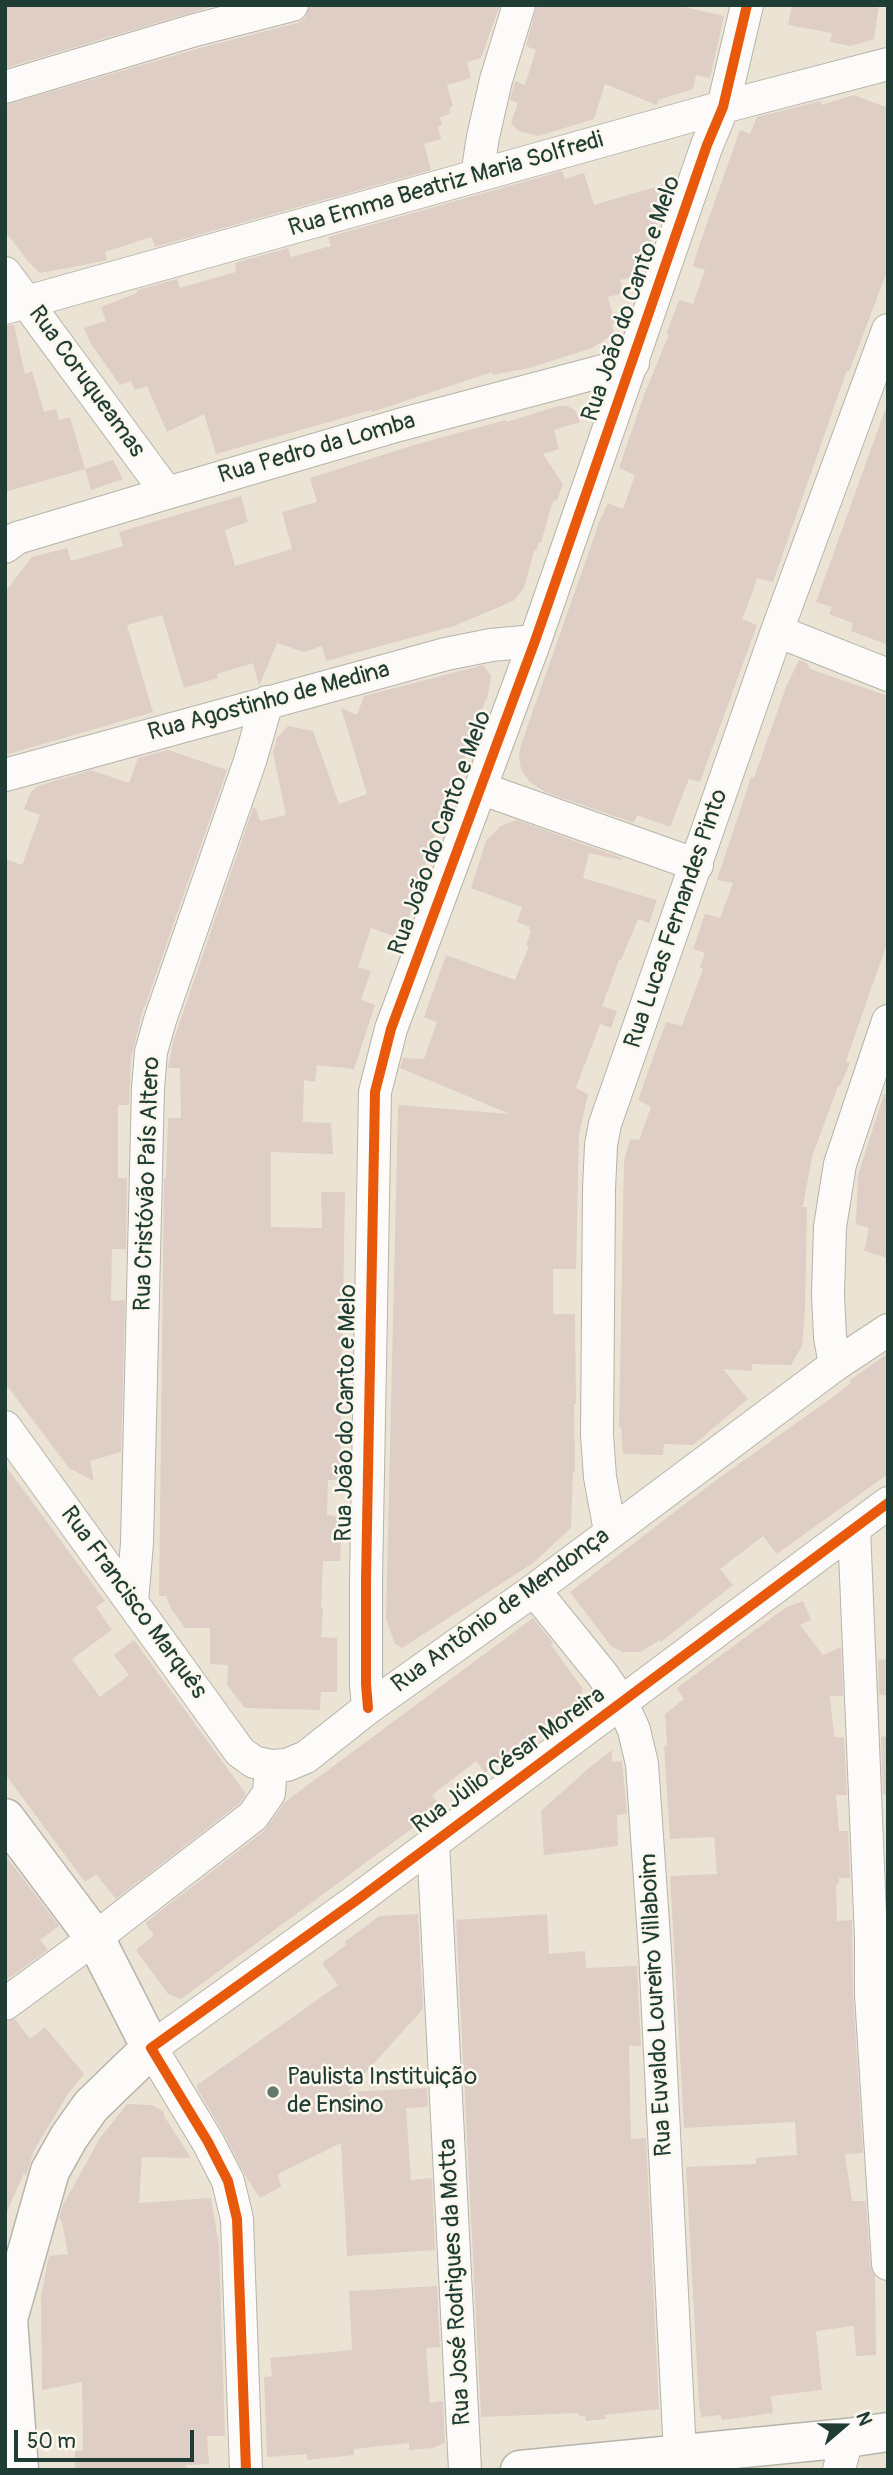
<!DOCTYPE html>
<html>
<head>
<meta charset="utf-8">
<style>
	body { margin:0 }
	#map { position:relative; width:893px; height:2475px; overflow:hidden; background:#ebe4d5; font-family:Pangolin,sans-serif }
	canvas { display:block }
	.frame { position:absolute; inset:0; border:7px solid #1f3d34; pointer-events:none }
	.north { position:absolute; left:809px; top:2391px; width:70px; height:70px; -webkit-text-stroke:5px #fbf7ec; paint-order:stroke; rotate:70deg; font-size:19px; font-weight:700; line-height:28px; text-align:center; color:#1f3d34 }
	.north::after { content:''; display:block; margin:auto; width:24px; height:32px; background:#1f3d34; clip-path:polygon(50% 0,100% 100%,50% 72%,0 100%) }
	.scale { position:absolute; left:14px; top:2430px; width:180px; height:32px; box-sizing:border-box; border:4px solid #1f3d34; border-top:0; padding-left:9px; font-size:21px; line-height:24px; white-space:nowrap; color:#1f3d34; -webkit-text-stroke:5px #fbf7ec; paint-order:stroke }
</style>
</head>
<body>
<div id="map">
<canvas width="893" height="2475"></canvas>
<div class="frame"></div>
<div class="north">N</div>
<div class="scale">50 m</div>
</div>
<script>
const context = document.querySelector('canvas').getContext('2d');
context.lineJoin = 'round';
function fill(path, color) {
  context.fillStyle = color;
  context.fill(path, 'evenodd');
}
function shape(rows) {
  const path = new Path2D();
  for (const r of rows) {
    path.moveTo(r[0], r[1]);
    for (let i = 2; i < r.length; i += 2) path.lineTo(r[i], r[i + 1]);
  }
  return path;
}
function strokePath(path, color, width, dash) {
  context.strokeStyle = color;
  context.lineWidth = width;
  context.lineCap = dash ? 'butt' : 'round';
  context.setLineDash(dash || []);
  context.stroke(path);
}
function label(font, color, halo, rows, align = 'center') {
  context.font = font + ' Pangolin,sans-serif';
  context.lineWidth = 5;
  context.setLineDash([]);
  context.textBaseline = 'middle';
  context.strokeStyle = halo;
  context.fillStyle = color;
  for (const [text, x, y, turn = 0] of rows) {
    context.save();
    context.translate(x, y);
    context.rotate((+turn || 0) * Math.PI / 180);
    context.textAlign = isNaN(turn) ? turn : align;
    if (halo) context.strokeText(text, 0, 0);
    context.fillText(text, 0, 0);
    context.restore();
  }
}
const building = shape([
	[5,5,217,5,5,68],
	[310,5,500,5,481,58,467,62,471,78,447,85,453,106,449,108,450,114,440,117,442,125,438,126,441,139,424,144,431,170,155,247,151,237,105,252,107,260,84,265,40,273,27,260,5,231,5,105,200,48,297,23,305,18],
	[537,5,676,5,724,16,710,78,696,75,693,89,658,100,657,105,605,84,594,119,538,136,518,131,511,123,518,103,510,100,515,81,525,85,536,50,526,46],
	[792,5,879,5,874,39,851,46,830,42,832,33,788,25],
	[854,95,888,108,888,269,849,372,847,370,773,582,757,578,750,599,742,619,757,625,700,782,689,779,670,827,637,815,634,823,545,792,530,782,521,770,519,755,521,745,600,520,608,503,623,509,635,475,619,468,644,395,669,334,666,334,679,300,693,304,705,270,693,266,698,249,740,130,750,134,757,117,821,101,821,105],
	[562,171,565,179,584,173,594,205,669,183,657,217,659,218,651,243,649,242,636,276,620,280,624,293,608,297,615,323,612,324,614,334,592,348,529,368,493,375,492,372,372,412,371,410,216,454,204,414,167,432,147,386,135,390,131,381,120,385,91,344,84,328,106,321,101,307,137,293,137,290,177,279,180,288,236,272,235,263,288,248,291,257,331,246,328,237],
	[14,325,25,374,32,371,44,412,56,409,59,420,70,417,85,469,113,460,123,479,91,490,85,469,5,492,5,326],
	[558,406,567,406,575,410,580,422,554,430,559,449,543,454,563,484,557,500,553,501,541,542,538,543,537,550,534,551,524,588,513,601,454,626,326,661,322,646,304,652,277,643,259,686,253,663,217,674,218,678,184,688,162,615,127,625,153,712,5,755,5,592,32,557,67,548,71,561,123,546,119,532,241,496,248,522,225,530,235,566,292,549,282,512,317,502,310,478,414,445,506,420,507,422],
	[885,410,888,410,888,645,851,631,853,623,829,614,832,607,816,602],
	[799,660,807,663,810,669,888,696,888,941,849,1052,846,1062,850,1063,840,1086,838,1086,812,1157,803,1207,807,1207,805,1310,802,1346,791,1365,752,1364,752,1371,723,1369,748,1399,693,1445,664,1444,663,1455,623,1454,621,1427,619,1427,624,1161,630,1139,639,1140,651,1107,638,1100,666,1022,682,1026,703,969,700,967,705,953,693,949,705,914,720,918,733,883,717,880,751,777,754,778,786,687],
	[483,665,491,676,487,700,486,699,449,802,443,809,402,939,371,928,358,967,371,971,361,1000,375,1005,354,1069,317,1065,315,1082,304,1080,303,1122,331,1123,333,1154,271,1152,271,1227,322,1228,321,1192,345,1192,340,1480,328,1480,327,1515,342,1517,340,1561,323,1561,321,1608,323,1608,321,1637,337,1638,337,1692,321,1692,320,1710,245,1708,227,1685,228,1665,210,1664,210,1628,185,1628,172,1610,166,1596,159,1596,164,1178,166,1178,168,1118,181,1118,180,1068,168,1068,173,1042,253,808,256,808,260,821,286,815,273,753,277,738,288,726,313,731,339,804,367,794,341,708,357,715,364,696],
	[168,750,227,770,145,1006,144,1005,131,1058,129,1105,118,1105,118,1178,127,1178,126,1249,112,1249,111,1301,125,1300,121,1452,90,1461,94,1481,69,1468,5,1383,5,859,22,865,40,815,24,809,31,792,38,786,91,770,129,783,138,758],
	[517,820,622,858,622,860,589,853,583,878,657,900,649,923,638,919,621,960,619,960,602,1006,617,1011,611,1028,600,1024,576,1088,588,1094,579,1134,576,1269,553,1269,553,1314,575,1314,576,1404,574,1404,575,1471,573,1472,571,1528,533,1563,402,1648,395,1644,386,1619,398,1109,399,1105,510,1114,400,1068,403,1058,424,1059,437,1022,424,1017,446,955,515,980,529,946,526,945,531,931,529,930,530,927,517,922,522,907,471,888,486,841,501,826],
	[884,1094,888,1095,888,1258,864,1251,869,1228,856,1224,858,1175],
	[888,1353,888,1474,777,1554,763,1536,720,1569,733,1585,661,1642,660,1640,640,1652,623,1652,611,1646,570,1592,719,1478,837,1394,851,1383,849,1381],
	[5,1465,105,1601,96,1607,112,1630,72,1659,100,1697,129,1675,114,1655,134,1640,246,1794,240,1803,116,1899,96,1874,85,1882,5,1774],
	[803,1601,811,1620,800,1625,823,1655,841,1647,843,1696,830,1696,834,1737,844,1737,847,1795,836,1795,839,1831,848,1831,850,1878,839,1878,839,1884,836,1885,837,1921,852,1920,853,1996,863,2153,845,2154,852,2201,866,2201,870,2265,875,2276,876,2355,856,2356,854,2326,816,2331,822,2390,771,2396,773,2413,722,2420,721,2415,701,2417,699,2404,686,2167,756,2164,756,2158,797,2155,795,2122,684,2128,670,1876,717,1874,714,1837,670,1839,664,1746,667,1746,665,1714,684,1699,677,1688,774,1616,787,1607],
	[533,1618,553,1643,551,1645,583,1689,579,1700,485,1773,476,1761,432,1795,441,1807,181,1999,168,1994,136,1950,154,1935,145,1923,264,1831,285,1802],
	[888,1659,888,1695,879,1695,878,1660],
	[888,1736,888,1795,883,1795,881,1737],
	[612,1750,612,1762,622,1761,627,1814,617,1815,618,1846,544,1855,541,1811,590,1767],
	[5,1855,59,1926,40,1940,48,1950,5,1981],
	[418,1914,423,2009,348,2092,427,2088,428,2107,406,2108,411,2180,432,2178,435,2250,347,2256,341,2143,278,2174,281,2187,260,2198,246,2177,224,2134,197,2088,197,2085,338,1985,322,1963,346,1945,345,1942,379,1916],
	[547,1914,549,1954,585,1951,586,1968,637,1966,641,2046,629,2046,631,2139,646,2138,659,2409,605,2415,606,2419,586,2421,585,2416,579,2416,578,2413,481,2417,456,1920],
	[15,2019,30,2039,45,2027,84,2074,68,2094,34,2150,26,2176,24,2173,5,2216,5,2022],
	[127,2104,152,2105,164,2112,164,2116,191,2158,142,2157,139,2203,211,2198,219,2246,225,2436,207,2436,209,2464,186,2465,186,2470,75,2470,75,2451,83,2451,82,2382,42,2390,41,2296,49,2256,68,2254,62,2222,59,2218,63,2205,100,2138],
	[437,2286,440,2347,426,2348,430,2403,443,2401,445,2443,433,2448,409,2450,409,2443,354,2449,354,2455,307,2460,307,2454,267,2457,264,2377,272,2376,270,2358,352,2350,349,2291]
]);
const minor = shape([
	[5,87,195,30,292,5],
	[477,175,483,137,496,80,519,5],
	[5,273,167,493],
	[5,308,723,107,888,64],
	[5,547,17,538,167,493,399,425,633,363],
	[777,631,888,675],
	[5,775,446,654,491,645,535,641],
	[480,788,697,865],
	[835,1365,830,1337,828,1294,830,1227,840,1164,888,1021],
	[5,1427,240,1752,254,1762,271,1766,287,1765,306,1757,368,1708,534,1590,835,1365,888,1330],
	[854,1528,871,1938,871,1995,888,2264],
	[610,1531,600,1477,597,1435,599,1189,601,1145,605,1124,777,631,888,330],
	[534,1590,602,1674,622,1703,634,1730,642,1764,655,1952,680,2454],
	[132,1602,137,1543,148,1088,151,1052,160,1020,250,761,267,702],
	[368,1708,366,1684,366,1581,375,1092,391,1029,535,641,707,145,723,107,747,5],
	[433,1842,465,2470],
	[5,2004,95,1938,253,1816,269,1793,271,1766],
	[246,2470,237,2219,228,2181,208,2142,151,2048,357,1900,888,1503],
	[839,2470,847,2438]
]);
const major = shape([
	[5,1818,95,1938,151,2048,91,2106,69,2137,50,2171,8,2319,19,2470],
	[520,2470,847,2438,888,2432]
]);
const cycleway = shape([
	[368,1708,366,1684,366,1581,375,1092,391,1029,535,641,707,145,723,107,747,5],
	[246,2470,237,2219,228,2181,208,2142,151,2048,357,1900,888,1503]
]);
const markers = [
	[273,2092,7,"#66776c"]
];
const streetNames = [
	["Rua Emma Beatriz Maria Solfredi",446,185,-16],
	["Rua João do Canto e Melo",632,299,-71],
	["Rua Coruqueamas",86,382,54],
	["Rua Pedro da Lomba",317,449,-16],
	["Rua Agostinho de Medina",269,702,-15],
	["Rua João do Canto e Melo",441,833,-70],
	["Rua Lucas Fernandes Pinto",677,919,-71],
	["Rua Cristóvão País Altero",148,1184,-88],
	["Rua João do Canto e Melo",347,1413,-89],
	["Rua Francisco Marquês",133,1603,54],
	["Rua Antônio de Mendonça",501,1611,-36],
	["Rua Júlio César Moreira",509,1761,-36],
	["Rua Euvaldo Loureiro Villaboim",657,2005,-93],
	["Rua José Rodrigues da Motta",456,2282,-93]
];
const poiNames = [
	["Paulista Instituição",287,2078],
	["de Ensino",287,2106]
];
fill(building, '#decec5');
strokePath(minor, '#b5b4aa', 34);
strokePath(major, '#b5b4aa', 41);
strokePath(minor, '#fcfbf9', 32);
strokePath(major, '#fcfbf9', 38);
strokePath(cycleway, '#e8590c', 10);
for (const [x, y, r, color] of markers) {
  const dot = new Path2D();
  dot.arc(x, y, r, 0, 2 * Math.PI);
  context.fillStyle = color;
  context.fill(dot);
  strokePath(dot, '#fbf7ec', 2.5);
}
label('24px', '#1f3d34', '#fbf7ec', streetNames);
label('24px', '#1f3d34', '#fbf7ec', poiNames, 'left');
</script>
</body>
</html>
